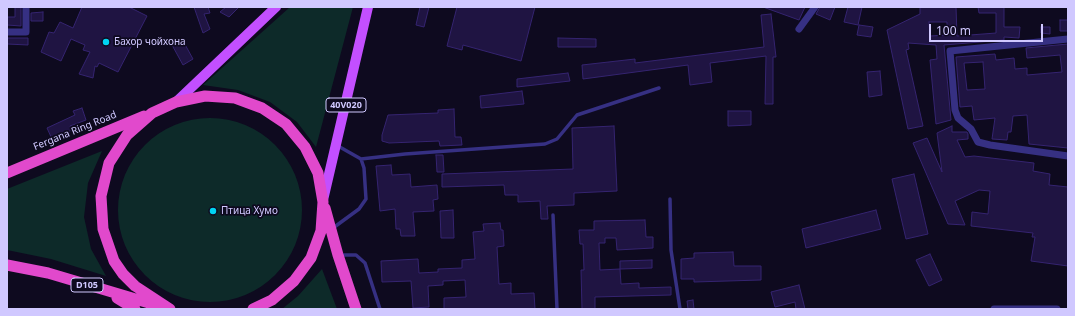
<!DOCTYPE html>
<html>
<head>
<meta charset="utf-8">
<style>
	body { margin:0 }
	#map { position:relative; width:1075px; height:316px; overflow:hidden; background:#0e0a1f; font-family:"Noto Sans",sans-serif }
	canvas { display:block }
	.frame { position:absolute; inset:0; border:8px solid #d0c8ff; pointer-events:none }
	.scale { position:absolute; left:929px; top:24px; width:114px; height:18px; box-sizing:border-box; border:2px solid #d0c8ff; border-top:0; padding-left:5px; font-size:12px; line-height:14px; white-space:nowrap; color:#d0c8ff; -webkit-text-stroke:3px #0e0a1f; paint-order:stroke }
</style>
</head>
<body>
<div id="map">
<canvas width="1075" height="316"></canvas>
<div class="frame"></div>
<div class="scale">100 m</div>
</div>
<script>
const context = document.querySelector('canvas').getContext('2d');
context.lineJoin = 'round';
function fill(path, color) {
  context.fillStyle = color;
  context.fill(path, 'evenodd');
}
function shape(rows) {
  const path = new Path2D();
  for (const r of rows) {
    if (r.length === 3) {
      path.moveTo(r[0] + r[2], r[1]);
      path.arc(r[0], r[1], r[2], 0, 2 * Math.PI);
      continue;
    }
    path.moveTo(r[0], r[1]);
    for (let i = 2; i < r.length; i += 2) path.lineTo(r[i], r[i + 1]);
  }
  return path;
}
function strokePath(path, color, width, dash) {
  context.strokeStyle = color;
  context.lineWidth = width;
  context.lineCap = dash ? 'butt' : 'round';
  context.setLineDash(dash || []);
  context.stroke(path);
}
function label(font, color, halo, rows, align = 'center') {
  context.font = font + ' "Noto Sans",sans-serif';
  context.lineWidth = 3.5;
  context.setLineDash([]);
  context.textBaseline = 'middle';
  context.strokeStyle = halo;
  context.fillStyle = color;
  for (const [text, x, y, turn = 0] of rows) {
    context.save();
    context.translate(x, y);
    context.rotate((+turn || 0) * Math.PI / 180);
    context.textAlign = isNaN(turn) ? turn : align;
    if (halo) context.strokeText(text, 0, 0);
    context.fillText(text, 0, 0);
    context.restore();
  }
}
const green = shape([
	[290,7,353,7,316,147,297,122,270,102,238,90,203,85],
	[210,210,92],
	[102,151,88,183,84,217,91,249,106,276,51,259,7,250,7,189],
	[322,269,337,309,282,309,298,296]
]);
const building = shape([
	[15,7,21,7,21,26,7,25,7,17,15,17,15,7],
	[82,7,129,7,147,16,118,72,99,63,97,67,95,66,93,78,79,74,90,52,83,50,85,45,71,39,61,61,41,52,49,32,54,33,60,22,73,28,82,7],
	[194,7,208,7,210,13,204,14,210,29,203,33,194,7],
	[226,7,239,7,229,17,220,12,226,7],
	[420,7,429,7,424,27,416,25,420,7],
	[457,7,535,7,521,61,463,45,462,50,447,46,457,7],
	[763,7,805,7,799,20,763,7],
	[820,7,835,7,830,20,816,14,820,7],
	[848,7,862,7,858,25,844,22,848,7],
	[920,7,956,7,957,36,996,33,996,13,979,13,978,7,1004,7,1004,27,1020,27,1019,38,1004,37,1004,40,944,45,951,120,936,124,930,60,937,59,936,45,908,43,909,49,906,50,923,126,908,129,887,30,920,14,920,7],
	[929,22,947,22,947,35,930,36,929,22],
	[43,12,43,21,31,21,31,13,43,12],
	[771,14,776,57,773,57,773,104,765,104,766,56,710,63,712,82,690,85,688,65,583,79,582,65,635,59,635,63,764,47,761,15,771,14],
	[1060,20,1068,20,1068,31,1060,31,1060,20],
	[859,25,873,27,871,37,857,35,859,25],
	[1041,27,1050,27,1050,34,1041,33,1041,27],
	[7,38,28,38,28,45,7,44,7,38],
	[558,38,596,39,596,47,558,47,558,38],
	[182,39,193,59,183,65,172,45,182,39],
	[1068,44,1068,148,1029,144,1027,115,1013,116,1011,132,1008,132,1007,140,992,139,995,118,974,120,972,106,960,107,956,57,995,54,996,60,1014,58,1015,69,1027,68,1027,75,1062,72,1060,55,1027,58,1026,48,1068,44],
	[983,62,985,89,967,90,964,63,983,62],
	[880,71,882,95,869,97,867,72,880,71],
	[568,73,570,81,517,87,517,79,568,73],
	[522,91,524,104,481,108,480,96,522,91],
	[82,108,86,120,70,126,72,130,52,139,47,128,75,115,73,111,82,108],
	[454,109,455,137,461,137,462,145,440,146,439,141,389,143,382,141,382,135,388,115,438,113,438,110,454,109],
	[728,111,751,111,751,125,728,126,728,111],
	[614,126,617,191,574,193,574,205,547,206,548,219,541,219,540,201,518,202,518,195,505,195,504,185,442,187,442,174,573,169,572,128,614,126],
	[952,126,952,132,967,132,968,134,968,139,957,140,965,157,974,156,1034,163,1033,171,1050,174,1049,185,1068,187,1068,266,1031,261,1035,237,1032,237,1033,233,971,226,972,212,988,214,990,191,979,190,955,201,965,225,948,224,913,143,927,138,942,172,937,133,952,126],
	[436,155,443,155,444,172,437,172,436,155],
	[391,165,392,175,410,174,411,187,437,185,438,199,433,200,434,211,413,212,415,236,401,236,400,229,396,229,395,209,380,211,376,166,391,165],
	[914,174,928,234,906,239,892,179,914,174],
	[453,210,454,238,441,238,440,211,453,210],
	[876,210,881,229,806,248,802,229,876,210],
	[645,220,646,237,653,237,653,248,617,250,616,238,605,238,605,243,599,243,600,270,620,269,621,284,639,283,639,288,671,287,671,295,595,297,595,309,582,309,581,270,584,270,583,244,580,244,579,230,594,230,594,221,645,220],
	[500,223,501,230,503,230,504,246,497,247,499,284,511,283,511,294,534,293,535,309,444,309,444,298,466,297,465,280,443,281,443,285,428,286,429,307,413,308,411,281,382,282,381,261,418,259,419,273,438,272,438,269,462,268,462,260,475,259,473,232,484,231,483,224,500,223],
	[733,252,734,266,761,266,761,280,694,282,694,279,681,279,681,259,694,258,694,253,733,252],
	[930,254,942,280,929,286,916,260,930,254],
	[652,260,652,268,620,269,620,261,652,260],
	[799,285,805,309,796,309,795,302,775,307,771,292,799,285],
	[693,300,694,309,688,309,687,301,693,300]
]);
const service = shape([
	[361,159,405,154,545,144,557,139,577,115,659,88],
	[670,199,671,250,680,309],
	[553,215,557,309],
	[333,228,359,209,366,199,364,168,361,159,338,146],
	[339,255,356,255,365,263,380,309]
]);
const minor = shape([
	[799,29,815,7],
	[7,32,26,32,26,7],
	[1068,39,950,51,955,110,958,118,971,129,978,142,990,145,1068,156],
	[994,309,1057,309]
]);
const primary = shape([
	[176,102,276,7],
	[323,200,368,7]
]);
const trunk = shape([
	[7,173,144,116],
	[325,208,338,255,356,309],
	[7,265,48,273,159,306],
	[117,298,135,309],
	[170,309,135,286,123,274,114,261,103,229,101,196,109,163,127,135,152,113,176,102,205,96,235,98,262,108,286,124,305,147,318,173,323,202,321,231,311,258,294,281,272,300,253,309]
]);
const markers = [
	[106,42,4,"#00d4f3"],
	[213,211,4,"#00d4f3"]
];
const shields = [
	[346,105,40],
	[87,285,32]
];
const shieldNames = [
	["40V020",346,105],
	["D105",87,285]
];
const poiNames = [
	["Бахор чойхона",114,42],
	["Птица Хумо",221,211]
];
const streetNames = [
	["Fergana Ring Road",75,131,-22]
];
fill(green, '#0d2a29');
fill(building, '#1f1442');
strokePath(building, '#352470', 1);
strokePath(service, '#363083', 3.5);
strokePath(minor, '#363083', 7);
strokePath(primary, '#c34fff', 10);
strokePath(trunk, '#e149cc', 11);
for (const [x, y, r, color] of markers) {
  const dot = new Path2D();
  dot.arc(x, y, r, 0, 2 * Math.PI);
  context.fillStyle = color;
  context.fill(dot);
  strokePath(dot, '#0e0a1f', 1.5);
}
for (const [x, y, w] of shields) {
  const box = new Path2D();
  box.roundRect(x - w / 2, y - 7, w, 14, 3);
  context.fillStyle = '#0e0a1f';
  context.fill(box);
  strokePath(box, '#d0c8ff', 1);
}
label('bold 9px', '#d0c8ff', null, shieldNames);
label('10px', '#d0c8ff', '#0e0a1f', poiNames, 'left');
label('10px', '#d0c8ff', '#0e0a1f', streetNames);
</script>
</body>
</html>
